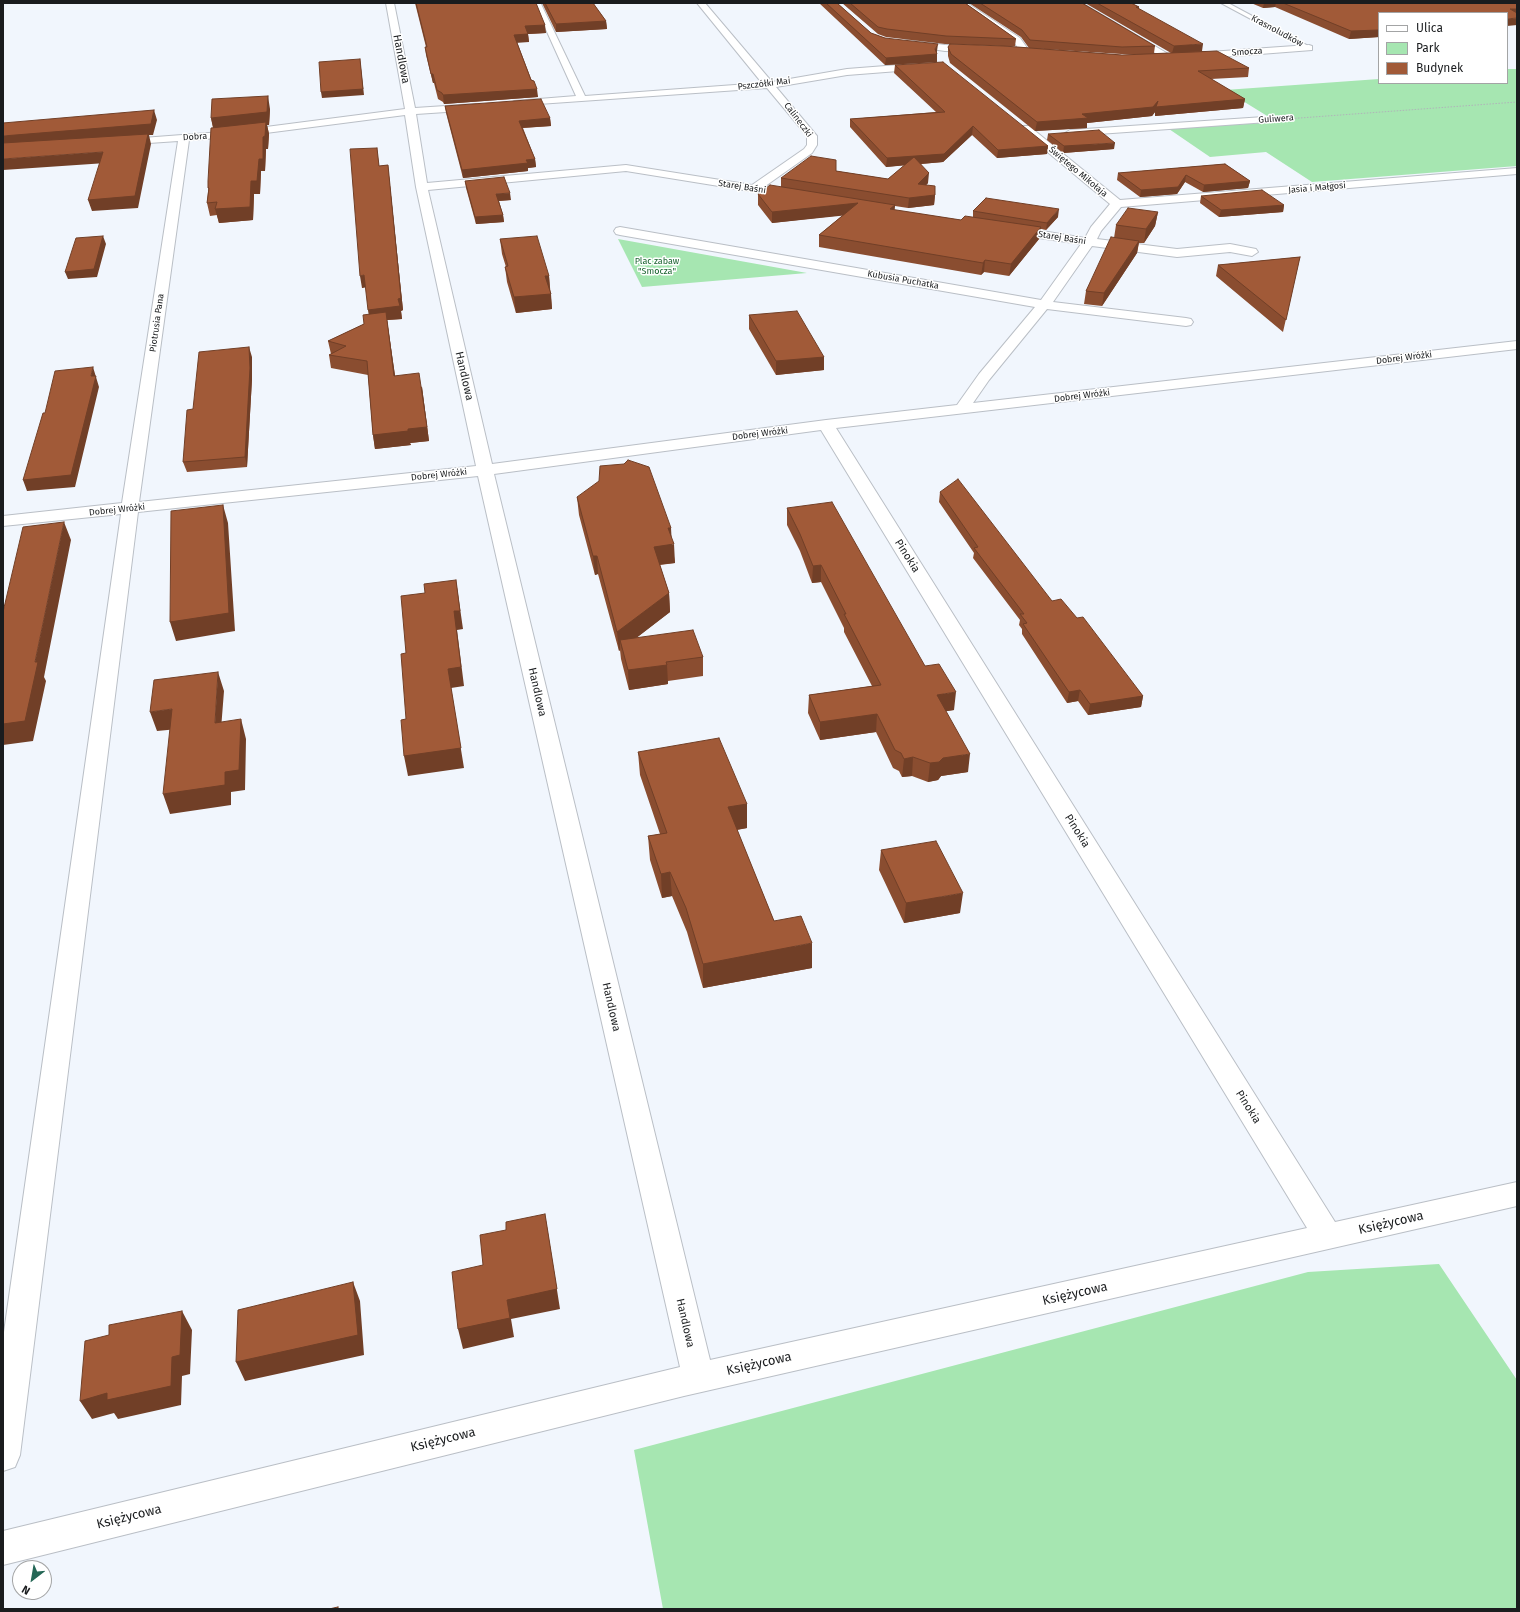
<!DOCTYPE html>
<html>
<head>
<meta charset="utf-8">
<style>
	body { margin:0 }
	#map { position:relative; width:1520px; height:1612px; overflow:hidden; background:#f1f6fd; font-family:"Fira Sans",sans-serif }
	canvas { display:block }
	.frame { position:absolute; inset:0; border:4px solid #1a1c1e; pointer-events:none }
	.legend { position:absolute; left:1378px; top:12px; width:130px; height:72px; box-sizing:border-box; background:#fff; border:1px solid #a3a4a5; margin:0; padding:5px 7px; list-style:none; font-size:12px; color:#1a1c1e }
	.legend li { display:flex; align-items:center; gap:8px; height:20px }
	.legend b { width:20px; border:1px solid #a3a4a5 }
	.north { position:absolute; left:12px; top:1560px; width:40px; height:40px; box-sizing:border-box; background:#fff; border:1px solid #a3a4a5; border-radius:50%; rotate:211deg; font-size:11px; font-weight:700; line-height:16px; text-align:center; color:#1a1c1e }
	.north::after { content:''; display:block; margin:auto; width:14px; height:18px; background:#256756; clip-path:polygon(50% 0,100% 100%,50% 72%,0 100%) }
</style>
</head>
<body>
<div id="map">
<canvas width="1520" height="1612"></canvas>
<div class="frame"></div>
<ul class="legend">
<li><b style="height:5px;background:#fff"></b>Ulica</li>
<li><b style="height:11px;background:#a6e6b1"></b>Park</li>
<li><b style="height:11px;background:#a15a38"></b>Budynek</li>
</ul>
<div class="north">N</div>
</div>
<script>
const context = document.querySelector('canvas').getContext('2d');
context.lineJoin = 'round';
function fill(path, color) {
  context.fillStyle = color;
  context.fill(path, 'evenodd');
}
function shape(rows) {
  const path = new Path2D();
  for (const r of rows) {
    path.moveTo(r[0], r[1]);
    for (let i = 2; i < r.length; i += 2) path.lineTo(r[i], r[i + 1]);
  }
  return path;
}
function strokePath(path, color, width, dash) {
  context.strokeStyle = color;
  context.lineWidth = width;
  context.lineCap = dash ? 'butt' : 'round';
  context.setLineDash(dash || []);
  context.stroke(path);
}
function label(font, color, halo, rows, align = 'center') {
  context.font = font + ' "Fira Sans",sans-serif';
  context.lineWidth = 3;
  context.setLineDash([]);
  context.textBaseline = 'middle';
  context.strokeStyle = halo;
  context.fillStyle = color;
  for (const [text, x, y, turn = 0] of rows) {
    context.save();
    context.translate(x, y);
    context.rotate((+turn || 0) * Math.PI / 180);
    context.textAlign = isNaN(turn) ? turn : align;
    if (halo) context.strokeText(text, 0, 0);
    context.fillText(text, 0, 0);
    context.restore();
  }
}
const green = shape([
	[1507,69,1517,69,1517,166,1312,182,1266,152,1210,157,1169,129,1277,122,1225,90,1379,79,1379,83,1507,83],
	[618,239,807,273,642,287],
	[1439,1264,1517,1380,1517,1609,663,1609,634,1450,1308,1272]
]);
const path = shape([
	[1286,119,1517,102]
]);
const service = shape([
	[1221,3,1228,3,1312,48,1307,49,1221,3]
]);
const minor = shape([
	[386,3,394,3,415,108,476,104,481,107,476,110,416,114,427,183,626,165,752,185,804,149,807,145,807,136,767,88,510,106,509,104,514,101,576,96,534,3,541,4,585,96,762,83,697,3,705,3,772,82,847,69,924,63,929,66,924,69,847,75,776,87,817,136,817,145,812,153,764,187,797,193,799,195,793,198,626,171,428,190,492,464,826,420,957,405,979,374,1035,307,620,235,616,234,614,231,616,228,620,227,1041,300,1081,244,1011,234,1005,230,1007,227,1011,226,1085,238,1091,227,1110,204,1021,130,1020,128,1021,126,1029,126,1120,200,1517,168,1517,174,1121,207,1101,231,1097,239,1177,249,1230,244,1256,249,1258,252,1252,256,1230,252,1177,257,1092,246,1053,302,1186,318,1191,319,1193,322,1191,325,1186,326,1047,309,989,380,973,403,1517,341,1517,349,836,428,1335,1222,1517,1182,1517,1206,684,1396,3,1565,3,1531,680,1367,478,476,138,512,20,1455,15,1467,3,1471,3,1339,121,514,3,526,3,516,122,503,178,141,120,145,115,142,116,140,235,131,405,109,386,3],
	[405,115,416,187,476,466,139,502,189,140,235,137,405,115],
	[821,430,1307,1228,710,1360,494,474,821,430],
	[957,3,967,3,1020,38,1030,52,1028,54,1022,54,1014,42,957,3],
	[1072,3,1082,3,1175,58,1173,60,1167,60,1072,3],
	[907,40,945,45,979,46,984,49,979,52,945,51,904,45,904,41,907,40],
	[1309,45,1312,46,1312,50,1195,59,1190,56,1195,53,1309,45],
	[1264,117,1268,118,1269,120,1268,122,1070,136,1065,133,1070,130,1264,117]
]);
const wall = shape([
	[415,3,536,3,546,33,528,34,529,42,517,42,538,97,444,104,443,102,438,99,434,83,433,83,426,55,425,47,426,47],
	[540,3,593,3,606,21,607,29,556,32,542,3],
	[819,3,837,3,871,33,885,38,937,51,937,62,885,65],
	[842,3,965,3,1016,39,1015,46,1004,46,1122,55,1140,54,1121,54,1029,48,1021,37,969,3,1082,3,1155,46,1154,53,1171,53,1085,3,1133,3,1133,4,1139,7,1139,9,1202,51,1249,68,1248,77,1211,79,1245,99,1243,108,1155,116,1155,112,1152,116,1087,123,1087,128,1035,131,950,63,948,56,948,47,1001,46,945,44,886,37,878,34],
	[1251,3,1517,3,1379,13,1379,37,1349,39,1275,7,1263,8],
	[895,65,1048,146,1047,154,997,158,972,135,943,162,921,164,928,183,926,185,935,195,934,205,908,208,895,206,894,210,961,220,973,217,973,211,1058,217,1046,230,1041,229,1039,239,1009,276,984,272,981,275,819,247,819,235,843,215,772,223,758,205,758,194,781,187,781,178,836,171,888,179,905,165,886,167,850,127,850,119,936,112,894,73],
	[445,106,550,118,551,126,523,128,535,159,536,167,528,168,528,171,463,178,446,113],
	[270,109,269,125,267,125,269,134,268,149,266,149,265,171,261,171,260,194,254,194,253,220,219,223,217,215,210,216,207,203,208,192,213,128,211,118],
	[1048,134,1114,149,1063,153,1047,140],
	[377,148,379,166,388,165,389,176,403,310,401,311,402,319,387,320,395,376,422,387,429,441,410,443,411,445,375,449,373,435,368,375,331,368,329,355,331,354,328,341,364,324,369,314,366,287,362,288],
	[1225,164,1250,181,1248,188,1203,192,1185,182,1177,194,1140,197,1117,180,1118,173],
	[465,181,511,200,499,201,503,215,504,222,476,224,466,188],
	[1201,196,1284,205,1283,212,1219,217,1200,203],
	[1158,212,1155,226,1144,243,1139,243,1137,253,1102,306,1084,304,1086,291,1114,238,1116,225],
	[500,239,549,276,552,309,516,313,507,282,505,267,506,267,502,254],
	[1300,257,1283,332,1216,276,1218,265],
	[749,315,824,357,824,370,776,375,749,329],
	[252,357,252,379,247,467,187,472,183,462,193,409],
	[940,492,1052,601,1077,618,1143,696,1141,707,1088,715,1078,701,1067,703,1022,634,1022,629,1019,625,1020,620,973,558,974,553,939,502],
	[577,497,671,528,671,537,675,563,660,565,669,593,670,612,636,638,703,657,703,676,668,681,668,684,629,690,621,659,620,650,619,651,598,574,595,575,579,515],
	[787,508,925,666,954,710,946,711,968,772,941,776,938,780,928,782,912,776,902,777,899,771,893,768,876,732,820,740,808,713,809,695,872,686,844,632,844,628,821,582,812,583,800,551,787,525],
	[638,752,747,804,747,828,737,830,774,921,812,968,703,988,687,932,672,896,662,898,650,860,648,836,660,834,640,775],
	[881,850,960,913,904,923,879,870]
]);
const shadedWall = shape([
	[1264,3,1276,3,1275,7,1263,8],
	[1510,9,1517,9,1517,15],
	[1517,18,1517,25,1507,26,1507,19],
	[606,21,607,29,556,32,556,24],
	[545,25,546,33,528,34,529,42,515,43,514,35,525,26],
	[1379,30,1379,37,1349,39,1351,31],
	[938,44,937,51,936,54,937,54,937,62,885,65,886,58,935,49],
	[1203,44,1202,51,1172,53,1174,46],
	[360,59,364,95,322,98,321,92],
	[431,74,433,74,434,83,433,83],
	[537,89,538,97,444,104,443,95],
	[268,96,270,109,269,125,267,125,269,134,268,149,266,149,265,171,261,171,260,194,254,194,253,220,219,223,215,209,251,181,259,159,214,131,211,118],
	[1245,99,1243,108,1155,116,1155,112,1152,116,1087,123,1087,128,1035,131,1037,122,1158,101],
	[154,110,157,120,153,135,149,135,151,144,138,208,92,211,88,200,148,136,3,147,3,136],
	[550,118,551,126,520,128,519,121],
	[973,126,972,135,943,162,886,167,887,158],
	[1115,143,1114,149,1063,153,1064,146],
	[1048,146,1047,154,997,158,998,150],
	[103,152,106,163,3,170,3,159],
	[535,159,536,167,528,168,528,171,463,178,462,170,526,160],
	[388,165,389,176,403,310,401,311,402,319,387,320,397,389,370,322,368,310,398,299],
	[929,173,928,183,917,194,918,184],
	[1186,175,1185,182,1177,194,1140,197,1141,190],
	[1250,181,1248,188,1203,192,1204,185],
	[510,193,511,200,497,201,496,194],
	[935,195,934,205,908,208,909,198],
	[858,203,858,214,772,223,772,212],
	[895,205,894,216,890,209],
	[1284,205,1283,212,1219,217,1221,210],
	[1059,209,1058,217,1046,230,1047,223],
	[1158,212,1155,226,1144,243,1146,229],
	[503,215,504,222,476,224,475,217],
	[1041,227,1039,239,1009,276,1011,264],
	[103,236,106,244,97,277,68,279,65,272],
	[1139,241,1137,253,1102,306,1104,293],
	[985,260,984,272,981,275,983,263],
	[364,275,366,287,362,288,360,276],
	[545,276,549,276,550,291],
	[551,294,552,309,516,313,514,297],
	[249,347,252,357,252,379,247,467,245,457],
	[824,357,824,370,776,375,776,361],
	[93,367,99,387,75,487,27,491,23,480,91,376],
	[422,387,429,441,410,443,411,445,375,449,373,435,408,429],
	[223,505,228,523,235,631,176,641,170,622],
	[64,522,71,540,44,677,46,681,33,741,3,745,3,724,35,662],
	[668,528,671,528,672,545,674,544,675,563,655,565,654,547],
	[593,556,597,556,598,574,595,575],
	[821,565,821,582,812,583,813,566],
	[456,580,463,629,457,630,464,686,451,688,464,768,408,776,404,756,448,669,454,611],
	[669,593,670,612,622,649,620,640,620,650,619,651,617,632],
	[667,665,668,684,629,690,628,670],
	[218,672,224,691,220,742,215,723],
	[1080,690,1078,701,1067,703,1069,692],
	[956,692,954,710,935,713,937,695],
	[1143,696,1141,707,1088,715,1090,704],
	[172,709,178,729,157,731,150,712],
	[877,714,876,732,820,740,820,722],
	[241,719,246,739,245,790,231,792,231,805,170,814,163,794,225,772],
	[970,754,968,772,941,776,938,780,928,782,930,763,943,758],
	[913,757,912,776,902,777,904,759],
	[747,804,747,828,729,831,728,807],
	[670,872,672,896,662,898,661,874],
	[963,893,960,913,904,923,906,903],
	[812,943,812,968,703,988,703,964],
	[545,1214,560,1309,511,1319,514,1337,463,1349,458,1329,507,1300],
	[353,1282,360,1301,364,1355,245,1381,236,1362],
	[182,1311,192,1330,190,1374,182,1376,181,1405,118,1419,114,1413,92,1419,80,1401,172,1357]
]);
const building = shape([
	[416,3,536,3,545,25,525,26,528,34,514,35,531,80,534,81,537,89,443,95,442,93,437,90,433,74,431,74,425,47,427,47,416,3],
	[545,3,593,3,606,21,556,24,545,3],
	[826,3,837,3,871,33,885,38,938,44,935,49,937,54,886,58,826,3],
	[850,3,965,3,1016,39,946,36,887,29,878,27,850,3],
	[980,3,1082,3,1155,46,1122,47,1030,40,1022,30,980,3],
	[1097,3,1131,3,1139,7,1136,7,1203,44,1174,46,1097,3],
	[1283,3,1517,3,1517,9,1510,9,1517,13,1517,18,1507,19,1507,13,1379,13,1379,30,1351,31,1283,3],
	[950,44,1004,46,1122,55,1217,51,1249,68,1198,71,1245,99,1156,107,1158,101,1153,107,1082,114,1088,118,1037,122,951,54,948,47,950,44],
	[360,59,363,89,321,92,319,62,360,59],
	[943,62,1048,146,998,150,973,126,944,154,887,158,850,119,945,112,895,65,943,62],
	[268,96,267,112,211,118,212,99,268,96],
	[541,99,550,118,519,121,535,159,526,160,528,163,462,170,445,106,541,99],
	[154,110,151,124,3,136,3,123,154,110],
	[266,122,265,136,263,137,263,159,259,159,257,181,251,181,250,207,215,209,217,202,207,203,209,188,208,188,208,181,211,128,266,122],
	[1099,130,1115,143,1064,146,1048,134,1099,130],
	[148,134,135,196,88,200,103,152,3,159,3,143,148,134],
	[377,148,379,166,388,165,401,298,398,299,400,306,368,310,364,275,360,276,350,149,377,148],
	[811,156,836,160,836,171,888,179,914,157,929,173,918,184,935,186,935,195,909,198,781,178,811,156],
	[1225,164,1250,181,1204,185,1186,175,1178,187,1141,190,1118,173,1225,164],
	[504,177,510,193,496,194,503,215,475,217,465,181,504,177],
	[770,185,895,205,890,209,961,220,965,216,1041,227,1011,264,985,260,983,263,819,235,858,203,772,212,758,194,770,185],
	[1262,190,1284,205,1221,210,1201,196,1262,190],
	[986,198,1059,209,1047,223,973,211,986,198],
	[1128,208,1158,212,1146,229,1116,225,1128,208],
	[103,236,94,269,65,272,76,238,103,236],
	[537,236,549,276,545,276,551,294,514,297,505,267,508,266,500,239,537,236],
	[1111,237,1139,241,1104,293,1086,291,1111,237],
	[1300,257,1286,320,1218,265,1300,257],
	[797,311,824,357,776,361,749,315,797,311],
	[386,312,394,376,419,373,427,427,408,429,408,431,373,435,367,361,329,355,346,346,328,341,364,324,363,315,386,312],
	[249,347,250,368,245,457,183,462,187,410,193,409,199,352,249,347],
	[93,367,91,376,96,376,71,475,23,480,43,413,45,413,55,371,93,367],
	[628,460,649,467,671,528,668,528,674,544,654,547,669,593,617,632,597,556,593,556,577,497,599,481,600,466,624,464,628,460],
	[958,479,1052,601,1061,599,1077,618,1083,617,1143,696,1090,704,1080,690,1069,692,1023,624,1027,623,1020,614,1024,614,974,548,978,547,940,492,958,479],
	[832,502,925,666,939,664,956,692,937,695,970,754,943,758,939,762,930,763,913,757,904,759,901,753,895,750,877,714,820,722,809,695,881,685,844,614,846,614,821,565,813,566,800,534,787,508,832,502],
	[223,505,229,613,170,622,171,511,223,505],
	[64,522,35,662,38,662,25,721,3,724,3,612,23,527,64,522],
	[456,580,460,611,454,611,461,667,448,669,461,748,404,756,401,720,406,719,401,654,406,653,401,596,425,593,424,584,456,580],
	[693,630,703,657,666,662,667,665,628,670,620,640,693,630],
	[218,672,215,723,241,719,239,770,225,772,225,785,163,794,172,709,150,712,154,680,218,672],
	[719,738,747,804,728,807,774,921,801,916,812,943,703,964,686,908,670,872,661,874,648,836,667,833,638,752,719,738],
	[936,841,963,893,906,903,881,850,936,841],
	[545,1214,557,1289,507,1300,510,1318,458,1329,452,1272,483,1265,480,1235,506,1230,506,1222,545,1214],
	[353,1282,358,1335,236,1362,238,1310,353,1282],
	[182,1311,180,1355,172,1357,171,1386,107,1400,107,1393,80,1401,85,1341,109,1335,109,1325,182,1311],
	[338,1607,338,1609,329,1609,338,1607]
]);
const farStreetnames = [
	["Krasnoludków",1277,31,28],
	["Smocza",1247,52,-4],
	["Pszczółki Mai",764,84,-7],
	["Guliwera",1276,119,-4],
	["Calineczki",798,120,53],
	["Dobra",195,137,-4],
	["Świętego Mikołaja",1078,172,40],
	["Starej Baśni",742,187,9],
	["Jasia i Małgosi",1317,188,-5],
	["Starej Baśni",1062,238,9],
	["Kubusia Puchatka",903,280,10],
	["Piotrusia Pana",157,323,-82],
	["Dobrej Wróżki",1404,358,-7],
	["Dobrej Wróżki",1082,396,-7],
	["Dobrej Wróżki",760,434,-7],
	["Dobrej Wróżki",439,475,-6],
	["Dobrej Wróżki",117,510,-6]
];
const farParknames = [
	["Plac zabaw",657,261],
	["\"Smocza\"",657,271]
];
const streetNames = [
	["Handlowa",401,59,79],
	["Handlowa",464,376,77],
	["Pinokia",907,556,58],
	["Handlowa",537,692,77],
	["Pinokia",1077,831,58],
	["Handlowa",611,1007,77],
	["Pinokia",1248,1107,58],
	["Handlowa",685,1323,77]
];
const nearStreetnames = [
	["Księżycowa",1391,1223,-13],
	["Księżycowa",1075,1294,-13],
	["Księżycowa",759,1364,-13],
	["Księżycowa",443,1440,-14],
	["Księżycowa",129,1517,-14]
];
fill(green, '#a6e6b1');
strokePath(service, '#babfc6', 2);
strokePath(minor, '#babfc6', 2);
strokePath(path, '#b0b4b9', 1, [1.5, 1.5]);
fill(service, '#fff');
fill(minor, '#fff');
fill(wall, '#8a4d30');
fill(shadedWall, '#713f27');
fill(building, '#a15a38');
strokePath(building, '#713f27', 1);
label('9px', '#1a1c1e', '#fff', farStreetnames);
label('9px', '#1a6330', '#fff', farParknames);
label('11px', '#1a1c1e', '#fff', streetNames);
label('13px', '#1a1c1e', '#fff', nearStreetnames);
</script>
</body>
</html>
